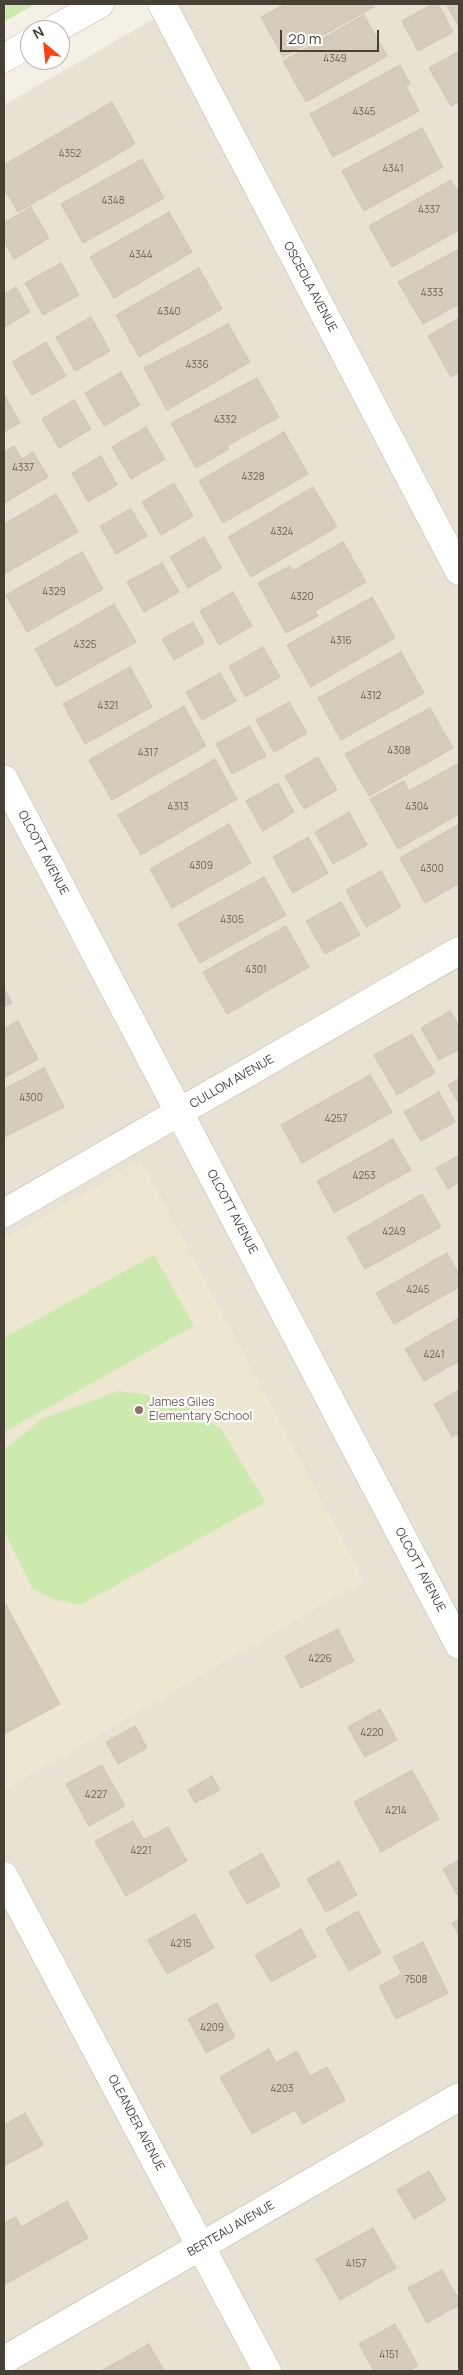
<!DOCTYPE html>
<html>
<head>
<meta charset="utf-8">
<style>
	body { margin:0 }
	#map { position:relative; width:463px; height:2375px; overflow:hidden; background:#f4f0e6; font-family:Manrope,sans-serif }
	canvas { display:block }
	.frame { position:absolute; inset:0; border:5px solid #474135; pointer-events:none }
	.north { position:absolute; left:20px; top:20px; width:50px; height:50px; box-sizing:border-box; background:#fff; border:1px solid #b5b3ae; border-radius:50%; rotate:332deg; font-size:14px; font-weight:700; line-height:20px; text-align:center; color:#474135 }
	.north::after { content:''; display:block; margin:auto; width:18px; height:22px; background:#fe4113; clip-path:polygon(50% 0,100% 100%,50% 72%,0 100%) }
	.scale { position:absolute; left:280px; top:30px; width:99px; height:22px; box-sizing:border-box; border:2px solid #474135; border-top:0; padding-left:6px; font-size:15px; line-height:18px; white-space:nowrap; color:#474135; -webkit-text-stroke:4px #fff; paint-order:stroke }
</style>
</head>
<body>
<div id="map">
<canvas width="463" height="2375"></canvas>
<div class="frame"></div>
<div class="north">N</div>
<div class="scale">20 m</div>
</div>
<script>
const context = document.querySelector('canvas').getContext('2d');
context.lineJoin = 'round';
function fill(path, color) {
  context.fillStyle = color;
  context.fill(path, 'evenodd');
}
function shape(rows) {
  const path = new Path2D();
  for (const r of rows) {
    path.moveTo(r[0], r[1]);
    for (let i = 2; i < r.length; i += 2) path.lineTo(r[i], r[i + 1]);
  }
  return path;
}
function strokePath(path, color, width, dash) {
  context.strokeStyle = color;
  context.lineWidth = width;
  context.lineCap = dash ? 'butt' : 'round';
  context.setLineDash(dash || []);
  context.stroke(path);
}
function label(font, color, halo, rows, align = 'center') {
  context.font = font + ' Manrope,sans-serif';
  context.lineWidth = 4.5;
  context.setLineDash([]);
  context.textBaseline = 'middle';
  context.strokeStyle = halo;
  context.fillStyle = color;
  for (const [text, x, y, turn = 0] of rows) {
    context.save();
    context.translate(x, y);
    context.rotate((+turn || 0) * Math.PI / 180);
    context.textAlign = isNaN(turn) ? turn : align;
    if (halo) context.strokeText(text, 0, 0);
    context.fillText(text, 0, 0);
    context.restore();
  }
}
const residential = shape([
	[180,4,459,4,459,2371,4,2371,4,105]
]);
const education = shape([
	[141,1160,364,1580,4,1790,4,1239]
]);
const green = shape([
	[9,4,35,4,4,22,4,7],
	[154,1255,194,1326,4,1432,4,1338],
	[119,1391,176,1399,221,1429,265,1502,80,1605,53,1599,33,1589,4,1531,4,1450,42,1419]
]);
const building = shape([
	[285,4,373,4,374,7,283,57,261,17,285,4],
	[433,4,438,4,453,32,418,51,402,21,433,4],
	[446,4,459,4,459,27,446,4],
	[364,15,387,56,306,102,283,61,364,15],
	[459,51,459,101,451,106,429,68,459,51],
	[400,65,410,84,406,86,419,111,333,157,310,114,400,65],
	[112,102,135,144,18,212,4,188,4,165,112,102],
	[422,128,443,167,364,211,342,171,422,128],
	[142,159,164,198,83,243,61,204,142,159],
	[451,180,459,194,459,230,392,267,369,226,451,180],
	[31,207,49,238,14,259,4,241,4,223,31,207],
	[169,212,192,252,114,298,90,257,169,212],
	[459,249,459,304,423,324,398,282,459,249],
	[61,263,79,295,43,315,25,283,61,263],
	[199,268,222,309,139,357,116,315,199,268],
	[16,287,30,312,4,327,4,294,16,287],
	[91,317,110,351,75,371,56,337,91,317],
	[459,318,459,372,451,377,428,336,459,318],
	[228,324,250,362,167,410,144,368,228,324],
	[46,342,66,376,32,395,12,362,46,342],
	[121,372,140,405,104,426,85,393,121,372],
	[257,378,279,417,227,446,229,449,196,468,171,423,257,378],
	[5,396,20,423,4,432,4,397,5,396],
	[74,400,91,429,59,448,42,419,74,400],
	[146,427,165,459,131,479,112,447,146,427],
	[284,432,308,474,223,523,199,481,284,432],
	[14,446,22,459,33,452,48,477,4,503,4,452,14,446],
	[101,456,117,485,88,502,72,473,101,456],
	[174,483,193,516,161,535,142,502,174,483],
	[313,487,337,527,251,577,228,537,313,487],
	[56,494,78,532,4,574,4,524,56,494],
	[131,509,147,536,116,554,100,526,131,509],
	[204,537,222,568,188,588,170,557,204,537],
	[343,542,366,582,315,611,318,616,286,633,258,583,290,566,292,571,343,542],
	[82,552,103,589,27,632,6,595,82,552],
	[162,563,179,592,144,612,127,582,162,563],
	[233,592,252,626,219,645,200,611,233,592],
	[372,597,395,638,311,687,287,645,372,597],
	[114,604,136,642,56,687,35,649,114,604],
	[193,622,204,643,174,660,162,639,193,622],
	[263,647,280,677,245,697,229,666,263,647],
	[401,652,424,693,341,740,318,698,401,652],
	[130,667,152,707,85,744,63,704,130,667],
	[220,673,236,701,202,720,186,692,220,673],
	[289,702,307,733,274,752,256,720,289,702],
	[184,706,206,746,112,800,89,760,184,706],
	[430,708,453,748,369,796,345,754,430,708],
	[249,726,266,756,232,774,216,744,249,726],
	[318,757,337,790,304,809,285,776,318,757],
	[215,759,237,799,141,855,118,815,215,759],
	[459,763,459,814,398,849,370,799,404,781,409,791,459,763],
	[278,783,294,812,263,831,246,801,278,783],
	[349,812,367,845,333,864,315,832,349,812],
	[229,824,251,863,172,908,150,869,229,824],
	[459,824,459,879,456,881,458,884,425,903,400,858,459,824],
	[308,837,328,873,293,893,273,857,308,837],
	[381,871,401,907,366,927,346,890,381,871],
	[264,877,286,915,200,963,178,924,264,877],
	[341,902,360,935,325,954,306,921,341,902],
	[286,926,309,967,227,1014,203,972,286,926],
	[4,989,12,1003,4,1007,4,989],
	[450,1011,459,1027,459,1049,439,1060,421,1028,450,1011],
	[18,1021,38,1059,4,1078,4,1029,18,1021],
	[412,1034,435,1073,397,1095,374,1055,412,1034],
	[44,1068,64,1107,4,1137,4,1089,44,1068],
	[370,1075,392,1112,302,1163,281,1125,370,1075],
	[459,1079,459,1104,448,1085,459,1079],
	[439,1092,455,1122,421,1141,404,1112,439,1092],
	[393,1139,411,1170,334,1213,317,1181,393,1139],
	[459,1155,459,1182,448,1189,436,1168,459,1155],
	[422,1194,441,1227,365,1269,347,1237,422,1194],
	[447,1253,459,1275,459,1287,394,1324,376,1293,447,1253],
	[459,1318,459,1361,424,1381,405,1349,459,1318],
	[459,1390,459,1433,452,1437,434,1404,459,1390],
	[6,1605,60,1704,4,1734,4,1606,6,1605],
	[338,1629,354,1661,301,1688,285,1656,338,1629],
	[380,1709,397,1740,365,1757,348,1727,380,1709],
	[135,1726,147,1748,118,1764,106,1742,135,1726],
	[102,1765,125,1806,89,1826,66,1784,102,1765],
	[412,1770,439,1819,381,1852,354,1802,412,1770],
	[212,1776,220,1790,195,1803,188,1790,212,1776],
	[133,1821,144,1840,168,1827,187,1861,126,1896,95,1841,133,1821],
	[262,1853,280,1886,247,1904,229,1872,262,1853],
	[459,1860,459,1898,443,1869,459,1860],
	[339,1861,357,1895,326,1912,307,1879,339,1861],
	[358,1911,381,1953,349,1971,326,1929,358,1911],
	[195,1914,214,1948,167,1974,148,1940,195,1914],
	[459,1919,459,1936,452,1923,459,1919],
	[301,1929,316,1957,271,1982,255,1955,301,1929],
	[423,1942,448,1993,396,2019,379,1986,402,1974,393,1957,423,1942],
	[217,2003,235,2037,206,2053,188,2019,217,2003],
	[269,2049,276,2063,297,2051,310,2076,327,2067,345,2100,303,2124,295,2110,252,2134,220,2077,269,2049],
	[25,2113,43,2145,4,2166,4,2125,25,2113],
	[429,2171,446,2200,414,2219,397,2190,429,2171],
	[67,2201,88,2238,4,2285,4,2223,16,2217,21,2227,67,2201],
	[373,2228,396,2268,340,2300,316,2259,373,2228],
	[442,2270,459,2300,459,2305,427,2323,408,2288,442,2270],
	[395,2324,418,2366,409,2371,374,2371,359,2344,395,2324],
	[149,2344,164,2371,101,2371,149,2344]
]);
const minor = shape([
	[162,4,459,571],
	[53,30,100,4],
	[4,58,30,43],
	[4,779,459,1645],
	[4,1213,459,951],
	[4,1876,267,2371],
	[4,2360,459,2097]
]);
const markers = [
	[139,1410,5,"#8d6e63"]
];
const numberNames = [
	["4349",335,59],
	["4345",364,112],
	["4352",70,154],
	["4341",393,169],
	["4348",113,201],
	["4337",429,210],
	["4344",141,255],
	["4333",432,293],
	["4340",169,312],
	["4336",197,365],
	["4332",225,420],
	["4337",23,468],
	["4328",253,477],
	["4324",282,532],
	["4329",54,592],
	["4320",302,597],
	["4316",341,641],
	["4325",85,645],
	["4312",371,696],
	["4321",108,706],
	["4308",399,751],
	["4317",148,753],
	["4313",178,807],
	["4304",417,807],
	["4309",201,866],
	["4300",432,869],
	["4305",232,920],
	["4301",256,970],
	["4300",31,1098],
	["4257",336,1119],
	["4253",364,1176],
	["4249",394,1232],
	["4245",418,1290],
	["4241",434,1355],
	["4226",320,1659],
	["4220",372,1733],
	["4227",96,1795],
	["4214",396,1811],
	["4221",141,1851],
	["4215",181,1944],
	["7508",416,1980],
	["4209",212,2028],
	["4203",282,2089],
	["4157",356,2264],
	["4151",389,2355]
];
const streetNames = [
	["OSCEOLA AVENUE",310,287,62],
	["OLCOTT AVENUE",43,853,62],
	["CULLOM AVENUE",232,1082,-30],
	["OLCOTT AVENUE",232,1212,62],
	["OLCOTT AVENUE",420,1570,62],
	["OLEANDER AVENUE",136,2123,62],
	["BERTEAU AVENUE",231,2229,-30]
];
const educationNames = [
	["James Giles",149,1403],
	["Elementary School",149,1417]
];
fill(residential, '#e8e2d4');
fill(education, '#ede6d0');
fill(green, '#cce9ae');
fill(building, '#d5ccbc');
strokePath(building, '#d0c5af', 1);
strokePath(minor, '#bfb8a9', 29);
strokePath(minor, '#fff', 28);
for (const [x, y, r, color] of markers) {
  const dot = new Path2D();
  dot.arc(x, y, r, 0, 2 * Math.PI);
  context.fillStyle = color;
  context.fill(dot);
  strokePath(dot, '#fff', 2);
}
label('10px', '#6a6457', null, numberNames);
label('12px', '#474135', '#fff', streetNames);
label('12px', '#785e54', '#fff', educationNames, 'left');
</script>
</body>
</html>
